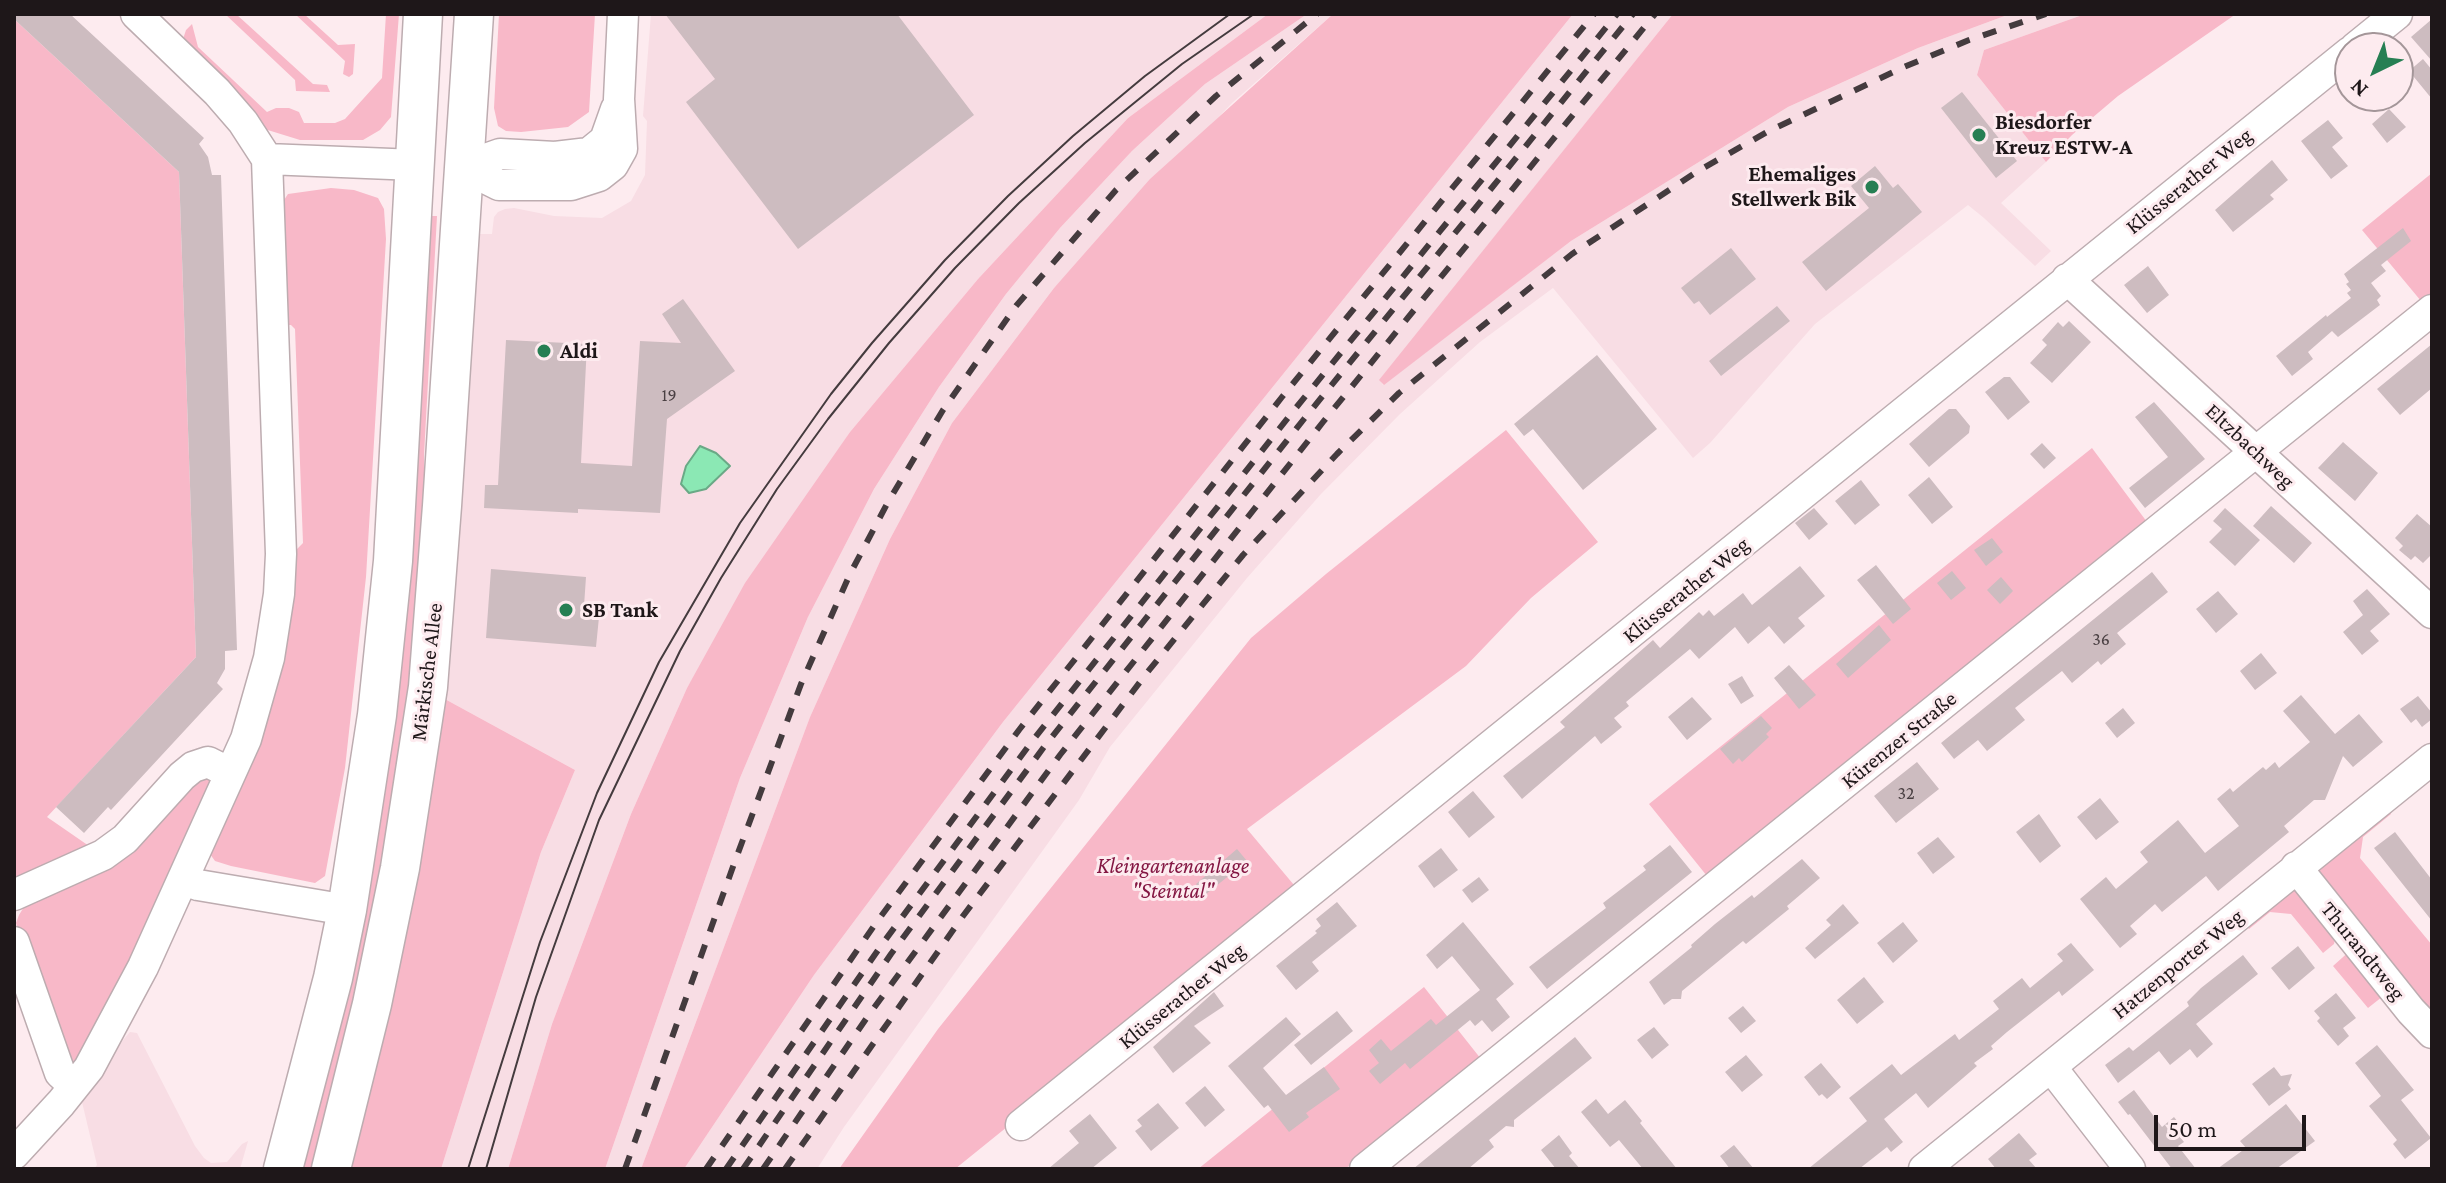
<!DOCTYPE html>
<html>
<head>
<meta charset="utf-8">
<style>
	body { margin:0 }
	#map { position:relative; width:2446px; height:1183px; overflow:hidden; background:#fdebef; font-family:"Crimson Pro",serif }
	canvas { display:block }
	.frame { position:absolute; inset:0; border:16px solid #1e1719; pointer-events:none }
	.north { position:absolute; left:2334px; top:32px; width:80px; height:80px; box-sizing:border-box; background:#fdebef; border:2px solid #a49699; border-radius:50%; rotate:223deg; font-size:22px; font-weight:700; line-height:32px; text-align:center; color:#1e1719 }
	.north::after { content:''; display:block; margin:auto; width:28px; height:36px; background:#267f53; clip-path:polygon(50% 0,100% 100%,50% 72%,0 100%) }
	.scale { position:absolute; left:2154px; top:1115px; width:152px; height:36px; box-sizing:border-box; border:4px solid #1e1719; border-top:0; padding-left:10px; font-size:24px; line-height:28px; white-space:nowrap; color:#1e1719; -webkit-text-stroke:6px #fdebef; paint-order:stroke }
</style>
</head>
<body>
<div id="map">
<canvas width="2446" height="1183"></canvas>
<div class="frame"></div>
<div class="north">N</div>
<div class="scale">50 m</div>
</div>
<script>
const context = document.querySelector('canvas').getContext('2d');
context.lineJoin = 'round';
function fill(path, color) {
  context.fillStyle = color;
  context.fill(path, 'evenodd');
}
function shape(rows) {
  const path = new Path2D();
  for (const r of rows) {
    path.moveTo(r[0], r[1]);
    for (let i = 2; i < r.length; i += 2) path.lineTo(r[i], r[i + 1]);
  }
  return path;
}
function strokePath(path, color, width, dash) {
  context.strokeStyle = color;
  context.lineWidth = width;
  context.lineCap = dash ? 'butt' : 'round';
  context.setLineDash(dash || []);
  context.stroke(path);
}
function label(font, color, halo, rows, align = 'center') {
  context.font = font + ' "Crimson Pro",serif';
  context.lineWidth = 6;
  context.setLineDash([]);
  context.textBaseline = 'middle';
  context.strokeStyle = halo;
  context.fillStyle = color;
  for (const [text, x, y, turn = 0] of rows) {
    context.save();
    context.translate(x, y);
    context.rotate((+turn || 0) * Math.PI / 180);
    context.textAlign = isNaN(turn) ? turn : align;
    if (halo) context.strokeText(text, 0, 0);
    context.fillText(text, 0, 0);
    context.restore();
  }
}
const built = shape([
	[651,14,1268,14,1128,118,978,279,850,432,687,688,631,814,552,1024,508,1169,441,1169,541,852,575,770,443,698,473,234,492,234,494,217,498,212,505,209,514,208,554,216,602,218,631,201,645,175,647,121,643,116],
	[1307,14,1333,14,1232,103,1054,288,952,423,890,539,810,717,641,1169,605,1169,740,778,808,617,874,489,939,387,1006,294,1060,228,1132,151,1205,84],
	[1573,14,1673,14,1380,380,1383,385,1571,241,1788,107,1918,48,2010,14,2085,14,1984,50,1977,75,2046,162,2001,203,2051,251,2035,266,1984,218,1968,205,1815,324,1710,443,1693,458,1553,288,1480,342,1400,414,1321,494,1247,578,1110,747,1079,800,844,1127,817,1169,684,1169,814,975,1003,722],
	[130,1032,137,1033,195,1146,204,1158,211,1163,227,1162,242,1144,248,1141,240,1169,94,1169,97,1165,82,1102,123,1040]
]);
const green = shape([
	[225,14,236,14,313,84,327,85,330,92,296,91,295,80],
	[295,14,304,14,338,45,355,44,353,74,349,77,343,74,345,61],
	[386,14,399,14,391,117,380,130,363,140,300,140,258,127,183,39,186,30,192,24,198,47,267,112,276,108,289,108,299,112,304,123,335,123,345,119,382,78],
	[499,14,595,14,589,112,568,127,521,132,506,131,498,126,494,108],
	[1268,14,1307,14,1205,84,1132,151,1060,228,1006,294,939,387,874,489,808,617,740,778,605,1169,508,1169,552,1024,631,814,687,688,745,583,850,432,978,279,1128,118],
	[1333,14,1573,14,1003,722,814,975,684,1169,641,1169,810,717,890,539,952,423,1054,288,1150,179],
	[1673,14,2010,14,1918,48,1788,107,1571,241,1384,385,1379,380],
	[2085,14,2236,14,2118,96,2072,135,2046,162,1977,75,1984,50],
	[14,19,179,172,196,657,47,817,89,846,14,879],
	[2432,173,2432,292,2421,301,2362,230],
	[331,188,354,190,378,198,384,209,386,239,366,577,345,768,325,876,315,883,231,866,215,861,210,854,287,548,297,549,303,543,295,329,291,325,281,325,284,200,288,194],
	[425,216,437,216,424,455,425,513,411,680,381,887,313,1169,300,1169],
	[1506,430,1598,542,1531,598,1466,666,1247,829,1299,891,955,1169,839,1169,938,1029,1251,638,1326,574],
	[2092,448,2147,522,1707,876,1649,804],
	[443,698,575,770,541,852,441,1169,347,1169,372,1085,396,986],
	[191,777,214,778,130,979,76,1065,59,1052,16,923,19,915,27,902],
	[2387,808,2391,814,2363,837,2360,858,2432,945,2432,1020,2316,868],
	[2293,884,2336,935,2334,944,2323,953,2291,914,2270,912,2249,929,2242,920],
	[2352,949,2387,993,2368,1008,2333,966],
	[1424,987,1481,1059,1345,1169,1198,1169]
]);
const water = shape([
	[700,446,716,453,730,466,706,489,689,493,681,484,686,466,700,446]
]);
const building = shape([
	[14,14,70,14,204,138,199,144,208,157,212,175,221,175,237,650,225,651,225,669,217,683,223,689,111,810,108,807,84,833,56,807,196,657,179,172,14,19],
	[665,14,897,14,974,115,798,249,686,102,715,79],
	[2432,19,2432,61,2411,37],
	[2423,59,2432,70,2432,99,2409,71],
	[1962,92,2017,161,1996,178,1941,108],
	[2389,109,2406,127,2387,143,2372,124],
	[2328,120,2343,138,2332,147,2348,166,2331,179,2301,141],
	[2272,160,2288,180,2270,195,2274,199,2233,232,2215,210],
	[1875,166,1893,188,1898,184,1922,212,1826,291,1802,262,1869,208,1851,186],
	[2403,228,2411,241,2381,265,2386,271,2371,283,2381,296,2377,300,2380,305,2338,337,2332,331,2308,352,2313,359,2292,376,2276,356,2326,315,2327,317,2351,298,2347,293,2351,290,2346,284,2349,282,2344,274],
	[1731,248,1756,279,1710,315,1699,301,1694,304,1681,288],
	[2148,266,2169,295,2147,313,2124,285],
	[683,299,735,371,667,419,660,513,578,509,578,513,484,508,485,485,498,485,506,340,587,344,581,463,632,466,640,341,681,343,662,314],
	[1777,306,1790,321,1721,376,1709,361],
	[2069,321,2091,342,2052,383,2030,363,2047,345,2042,340,2058,322,2063,327],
	[2432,344,2432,388,2400,415,2377,389],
	[1597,355,1657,429,1583,490,1533,429,1524,436,1514,424],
	[2004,377,2010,377,2030,402,2008,420,1985,392],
	[2154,402,2205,459,2145,508,2129,488,2168,457,2135,417],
	[1949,409,1956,409,1970,426,1969,433,1929,467,1909,444],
	[2343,442,2378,473,2355,501,2318,468],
	[2042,443,2056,458,2044,469,2030,454],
	[1929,477,1953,507,1932,524,1908,495],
	[1861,480,1880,505,1855,525,1835,501],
	[2271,506,2312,543,2294,563,2253,526],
	[1814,508,1828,524,1809,540,1795,523],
	[2225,508,2260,540,2235,566,2209,542,2222,529,2213,521],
	[2417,514,2432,527,2432,554,2423,563,2415,556,2411,560,2399,550,2403,546,2395,538],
	[1992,538,2003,552,1986,566,1974,550],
	[1876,565,1911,609,1893,624,1857,580],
	[1800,566,1825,596,1798,618,1805,626,1784,644,1769,626,1748,644,1735,627,1699,659,1690,649,1626,702,1629,706,1614,718,1622,727,1601,744,1595,736,1522,799,1503,776,1565,727,1560,722,1653,640,1660,648,1699,612,1703,616,1709,610,1714,616,1743,593,1752,605],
	[491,569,586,577,584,606,600,607,596,647,486,638],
	[1952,571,1966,588,1951,600,1937,583],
	[2152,572,2168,592,2117,633,2126,644,2101,665,2098,661,2072,683,2062,671,2015,708,2025,720,1987,751,1978,740,1954,759,1941,743],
	[2001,577,2013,591,2000,604,1987,590],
	[2367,589,2390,614,2370,631,2379,641,2362,655,2343,632,2363,615,2353,601],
	[2218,591,2238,614,2216,633,2196,609],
	[1879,625,1891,640,1848,678,1836,664],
	[2261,653,2277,673,2255,690,2240,671],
	[1789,665,1816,695,1799,709,1774,678],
	[1742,676,1754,696,1741,704,1728,684],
	[2301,695,2335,734,2359,714,2383,742,2353,767,2343,756,2325,800,2314,800,2284,826,2289,832,2218,891,2206,876,2162,912,2155,904,2130,926,2137,934,2120,948,2080,899,2106,877,2116,889,2148,862,2140,852,2178,820,2205,853,2239,826,2217,799,2230,788,2233,792,2263,767,2266,770,2275,762,2279,768,2310,742,2283,711],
	[2418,696,2432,713,2432,719,2422,727,2416,719,2411,723,2400,709],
	[1692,697,1712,719,1687,740,1668,717],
	[2123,708,2135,723,2117,738,2105,723],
	[1761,716,1772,728,1766,734,1769,737,1742,762,1739,758,1733,764,1720,749],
	[1917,762,1939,789,1896,823,1874,796],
	[1473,791,1495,817,1469,838,1448,812],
	[2100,798,2119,822,2096,840,2077,817],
	[2039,814,2061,846,2040,863,2016,832],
	[2395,832,2432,880,2432,921,2374,848],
	[1938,837,1955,857,1933,874,1917,853],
	[1670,845,1692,872,1547,989,1529,967,1606,908,1603,903,1646,870,1643,866],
	[1441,848,1458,870,1434,888,1418,866],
	[1237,849,1247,861,1205,895,1196,884],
	[1802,859,1820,878,1787,906,1789,909,1746,944,1743,941,1682,991,1681,999,1672,999,1664,1005,1649,982,1692,947,1691,945,1715,924,1752,895,1754,898],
	[1479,877,1489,890,1472,903,1462,890],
	[1337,902,1357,926,1312,962,1319,971,1296,990,1276,966,1317,933,1315,931,1321,926,1316,919],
	[1843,904,1859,923,1815,959,1805,948,1831,925,1826,920],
	[1463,922,1514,984,1496,999,1510,1017,1492,1032,1482,1020,1475,1026,1470,1020,1410,1069,1405,1063,1380,1084,1369,1071,1379,1063,1369,1050,1381,1039,1391,1051,1431,1019,1436,1025,1480,990,1452,956,1437,969,1426,955],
	[1903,922,1918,941,1893,963,1877,943],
	[2071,943,2094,970,2062,996,2059,991,2007,1032,1991,1046,1993,1049,1974,1063,1977,1066,1928,1108,1916,1093,1884,1119,1903,1142,1891,1152,1887,1147,1859,1169,1808,1169,1867,1121,1849,1098,1892,1064,1901,1075,1955,1034,1959,1040,1999,1009,1993,1001,2022,978,2030,988,2063,961,2057,954],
	[2298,946,2315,968,2289,990,2271,968],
	[2243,955,2258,974,2196,1024,2213,1044,2197,1058,2190,1049,2170,1065,2159,1051,2118,1083,2105,1065,2129,1047,2133,1051,2189,1006,2187,1002,2201,988],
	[1864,977,1884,1002,1857,1024,1837,1000],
	[1214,992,1224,1006,1194,1026,1211,1043,1173,1073,1153,1047],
	[2336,993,2356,1018,2343,1028,2349,1036,2338,1046,2317,1021,2320,1018,2314,1011],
	[1743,1006,1756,1021,1741,1033,1728,1018],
	[1337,1011,1353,1031,1311,1065,1294,1045],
	[1286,1017,1301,1034,1263,1068,1286,1095,1324,1067,1340,1089,1306,1113,1309,1117,1289,1132,1268,1105,1264,1108,1228,1066],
	[1654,1027,1669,1045,1652,1059,1637,1040],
	[1575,1037,1592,1058,1514,1120,1514,1127,1506,1126,1489,1140,1494,1147,1468,1169,1413,1169],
	[2377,1045,2414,1090,2401,1100,2431,1138,2405,1159,2393,1144,2397,1140,2369,1106,2381,1096,2355,1063],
	[1746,1055,1763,1075,1742,1092,1725,1072],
	[1821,1063,1841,1087,1827,1099,1822,1094,1819,1096,1804,1077],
	[2274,1067,2281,1076,2292,1074,2288,1085,2291,1089,2269,1106,2252,1084],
	[1205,1086,1225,1110,1205,1127,1185,1103],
	[2134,1090,2162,1127,2174,1117,2186,1132,2180,1137,2184,1142,2178,1146,2196,1169,2172,1169,2130,1114,2128,1115,2118,1102],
	[1596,1099,1608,1114,1625,1100,1642,1121,1640,1123,1677,1169,1643,1169,1619,1140,1610,1147,1581,1112],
	[1158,1103,1179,1128,1151,1151,1135,1131,1142,1126,1137,1120],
	[2286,1104,2315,1141,2276,1169,2217,1169,2246,1148,2240,1141],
	[1090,1114,1117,1148,1091,1169,1048,1169,1079,1143,1069,1131],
	[2019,1133,2037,1154,2029,1160,2037,1169,1996,1169,1988,1159],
	[1559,1135,1572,1153,1569,1156,1580,1169,1556,1169,1541,1150],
	[1734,1145,1754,1169,1730,1169,1720,1156]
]);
const minor = shape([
	[2355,48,2397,14],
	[267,159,416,165],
	[463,167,499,185,571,185,599,176,613,165,622,149,619,99,623,14],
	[463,167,500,154,555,157,589,153,605,140,616,109],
	[2067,279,2432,613],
	[2296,867,2411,1011,2432,1033],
	[184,880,198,885,347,910],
	[14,895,103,855,125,839,182,776,193,767,208,762,230,773],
	[14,942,60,1073,74,1086],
	[2051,1067,2130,1169],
	[1021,1125,2350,52],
	[14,1154,61,1103,89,1068,143,967,246,739,269,658,279,594,281,554,267,159,243,122,217,92,136,14],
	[1365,1169,2432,310],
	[1924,1169,2432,759]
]);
const major = shape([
	[283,1169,333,978,347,910,377,715,393,561,423,14],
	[331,1169,372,1004,400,868,428,687,442,506,474,14]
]);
const tram = shape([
	[468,1169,540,942,597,793,659,662,740,523,831,394,872,343,945,260,1008,196,1073,136,1145,76,1230,14],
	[486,1169,536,997,599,820,680,651,721,578,777,489,828,419,889,343,955,268,1019,203,1085,143,1182,64,1254,14]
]);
const rail = shape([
	[625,1169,735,861,801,684,850,574,888,502,943,410,1016,306,1116,190,1216,96,1317,14],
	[706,1169,876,923,1019,730,1282,397,1594,14],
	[726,1169,883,943,1033,740,1295,409,1617,14],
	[743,1169,891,954,1044,747,1304,419,1633,14],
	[763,1169,868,1016,1060,755,1323,422,1655,14],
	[785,1169,963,916,1146,674,1243,555,1337,454,1399,393,1572,254,1698,171,1767,132,1904,67,1969,40,2046,14]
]);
const markers = [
	[1979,135,8,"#267f53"],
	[1872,187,8,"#267f53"],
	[544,351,8,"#267f53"],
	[566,610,8,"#267f53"]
];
const numberNames = [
	["19",669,395],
	["36",2101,639],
	["32",1906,793]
];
const poiNames = [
	["Biesdorfer",1995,122],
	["Kreuz ESTW-A",1995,147],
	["Ehemaliges",1856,174,"right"],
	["Stellwerk Bik",1856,199,"right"],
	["Aldi",560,351],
	["SB Tank",582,610]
];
const streetNames = [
	["Klüsserather Weg",2189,181,-39],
	["Eltzbachweg",2250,446,43],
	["Klüsserather Weg",1686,590,-39],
	["Märkische Allee",427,672,-83],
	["Kürenzer Straße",1899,740,-39],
	["Thurandtweg",2363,951,51],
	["Hatzenporter Weg",2178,964,-39],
	["Klüsserather Weg",1182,996,-39]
];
const parkNames = [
	["Kleingartenanlage",1173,866],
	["\"Steintal\"",1173,891]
];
fill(built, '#f8dde4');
fill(green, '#f8b8c8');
fill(water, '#8be8b4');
strokePath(water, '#6aa986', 2);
fill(building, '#cdbcc0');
strokePath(minor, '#bdacb0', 33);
strokePath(major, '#bdacb0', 41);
strokePath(minor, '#fff', 30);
strokePath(major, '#fff', 38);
strokePath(tram, '#443b3e', 2);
strokePath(rail, '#443b3e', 6, [14, 14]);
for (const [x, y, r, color] of markers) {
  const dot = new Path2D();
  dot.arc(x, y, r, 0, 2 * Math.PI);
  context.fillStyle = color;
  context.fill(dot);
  strokePath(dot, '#fdebef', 3);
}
label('18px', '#4a4043', null, numberNames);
label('bold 22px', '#1e1719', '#fdebef', poiNames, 'left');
label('22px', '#1e1719', '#fdebef', streetNames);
label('italic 22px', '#841743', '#fdebef', parkNames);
</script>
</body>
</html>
